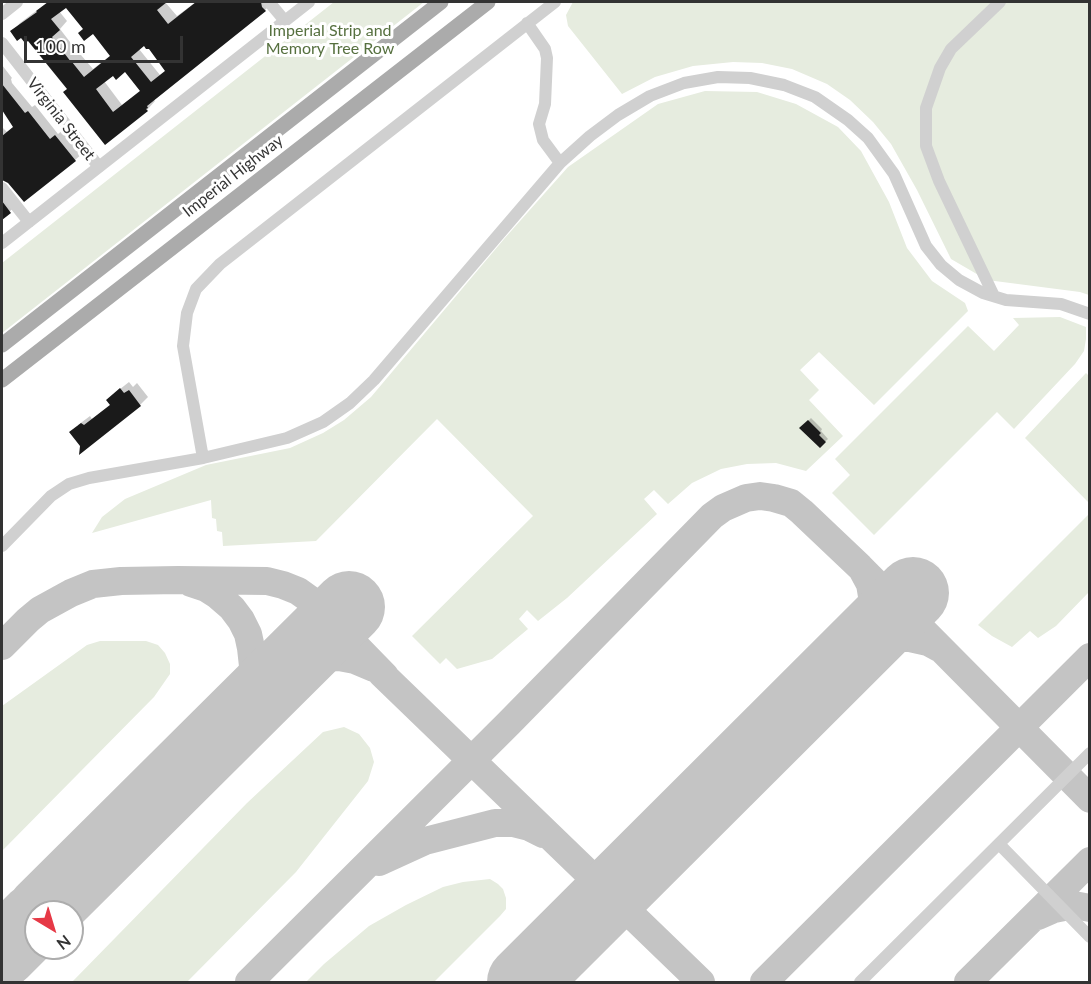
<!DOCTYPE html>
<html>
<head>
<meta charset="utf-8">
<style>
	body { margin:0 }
	#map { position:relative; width:1091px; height:984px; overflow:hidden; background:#fff; font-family:Lato,sans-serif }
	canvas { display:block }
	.frame { position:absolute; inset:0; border:3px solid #333; pointer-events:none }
	.north { position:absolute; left:24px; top:900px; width:60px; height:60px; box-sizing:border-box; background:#fff; border:2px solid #adadad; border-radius:50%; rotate:142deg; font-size:16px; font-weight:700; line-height:24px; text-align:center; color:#333 }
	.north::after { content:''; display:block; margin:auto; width:21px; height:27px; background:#e63946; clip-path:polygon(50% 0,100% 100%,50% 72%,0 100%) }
	.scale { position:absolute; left:24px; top:36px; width:159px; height:27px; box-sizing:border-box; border:3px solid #333; border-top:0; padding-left:8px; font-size:18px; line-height:21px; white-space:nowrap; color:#333; -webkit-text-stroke:4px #fff; paint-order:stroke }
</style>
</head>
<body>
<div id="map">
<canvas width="1091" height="984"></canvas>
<div class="frame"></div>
<div class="north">N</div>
<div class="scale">100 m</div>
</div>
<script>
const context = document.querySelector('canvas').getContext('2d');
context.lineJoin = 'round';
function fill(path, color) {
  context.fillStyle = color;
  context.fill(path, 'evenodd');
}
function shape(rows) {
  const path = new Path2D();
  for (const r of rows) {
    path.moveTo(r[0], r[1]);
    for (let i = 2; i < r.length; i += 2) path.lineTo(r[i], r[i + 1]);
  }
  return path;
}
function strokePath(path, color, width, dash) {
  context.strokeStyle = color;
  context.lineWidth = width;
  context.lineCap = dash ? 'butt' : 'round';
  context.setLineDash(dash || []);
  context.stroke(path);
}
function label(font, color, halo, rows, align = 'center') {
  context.font = font + ' Lato,sans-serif';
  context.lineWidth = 6;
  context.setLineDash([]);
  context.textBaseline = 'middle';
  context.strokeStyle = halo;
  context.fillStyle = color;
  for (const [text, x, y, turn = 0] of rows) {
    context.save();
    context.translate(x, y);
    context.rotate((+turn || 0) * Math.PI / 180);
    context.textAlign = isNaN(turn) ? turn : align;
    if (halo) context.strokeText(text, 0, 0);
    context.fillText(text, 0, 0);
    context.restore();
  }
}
const green = shape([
	[334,2,424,2,2,333,2,263],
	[573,2,1089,2,1089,295,1080,292,987,280,951,259,917,190,891,144,873,122,850,100,827,84,792,69,762,63,733,62,693,66,655,77,622,94,568,26,566,15],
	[705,91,757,92,796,104,838,127,861,151,889,202,907,248,932,281,965,303,968,311,874,405,819,352,800,370,819,390,809,400,843,436,806,471,776,463,747,464,721,469,692,483,668,504,654,490,644,499,657,514,567,598,538,621,527,610,519,619,528,629,492,659,457,669,446,658,440,664,412,636,533,516,437,419,316,541,223,546,222,532,217,531,216,519,212,518,211,500,92,533,102,517,125,499,206,465,290,448,323,433,344,420,371,397,504,239,568,167,658,104],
	[1060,317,1086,327,1086,339,1084,351,1075,364,1014,429,997,412,874,535,832,493,850,475,835,459,968,326,994,351,1019,325,1013,318],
	[1086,373,1090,377,1089,503,1025,438],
	[1089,514,1089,592,1056,626,1038,638,1030,631,1012,647,992,636,978,625],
	[100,641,146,641,158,645,165,653,170,664,170,674,154,697,2,851,2,706,87,645],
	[344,727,359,734,370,748,374,762,368,781,296,872,187,982,72,982,247,803,323,732],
	[490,879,498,884,503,889,506,898,506,909,500,916,434,982,306,982,324,964,369,926,406,905,443,887,463,882]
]);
const shadow = shape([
	[48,2,165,2,177,16,196,2,273,2,265,10,154,100,155,101,147,110,105,143,69,89,28,39,12,32,20,23],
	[66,6,84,29,93,32,111,55,93,69,81,55,80,55,60,29,67,21,59,11],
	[144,44,149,47,166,70,160,75,139,49],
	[126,70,141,90,122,105,104,81,113,74],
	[2,65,12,78,11,79,12,83,32,107,35,105,58,134,63,130,82,154,75,160,2,179,2,127,7,132,15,126,2,108],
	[2,185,17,205,2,218],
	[129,382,133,387,137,383,148,397,140,405,81,451,78,425,90,416,92,419,111,404,115,393],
	[811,418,822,429,821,431,828,439,820,446,801,428]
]);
const taxiway = shape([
	[2,646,28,620,40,610,71,593,93,584,121,581,178,580,267,581,283,585,298,591,312,601,385,676],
	[858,648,876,641,892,638,910,638,928,642,939,648],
	[858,648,866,635,870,620,873,602,870,584,863,571],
	[382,674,701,982],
	[242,715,287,672,303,662,322,658,339,657,355,660,374,668],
	[145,808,235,715,246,697,251,678,253,666,251,648,248,634,241,620,232,608,217,595,206,588,191,583],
	[379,862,425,841,495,823,513,823,529,827,543,834],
	[1038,916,1054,909,1074,905,1090,908],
	[249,982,509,723,712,516,723,508,746,498,760,496,774,498,791,503,802,512,860,567,1090,799],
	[764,982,1090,657],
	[968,982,1090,861]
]);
const runway = shape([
	[42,912,349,607],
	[2,952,36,918],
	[523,982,913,593]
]);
const building = shape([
	[48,2,167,2,157,10,168,24,196,2,261,2,262,7,266,11,147,106,148,108,146,109,148,111,105,145,63,92,67,89,28,41,25,43,21,38,17,41,10,31,37,12,36,11],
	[66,8,83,29,78,33,84,41,93,34,110,56,84,77,72,62,71,62,52,37,60,30,51,19],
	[144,46,146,49,149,49,165,71,151,82,131,57],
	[125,72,140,91,113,112,96,89,113,76,116,80],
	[2,84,25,113,28,111,50,139,55,135,76,161,24,202,8,183,2,180,2,136,13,127,2,110],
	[2,201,11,213,2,220],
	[120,388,124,393,129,390,141,406,79,455,80,446,69,432,81,423,84,425,110,405,106,400],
	[808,420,821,433,819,435,826,442,820,448,799,428]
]);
const minor = shape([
	[269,2,285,21],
	[2,14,17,2],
	[527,23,545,49,547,58,545,104,539,124,543,140,560,163],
	[2,43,99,167],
	[2,188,29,222],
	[2,243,309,2],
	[994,296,939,181,926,146,926,108,940,68,951,49,1000,2],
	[203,458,183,346,187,313,196,289,220,264,555,2],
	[2,546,51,496,69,484,89,478,203,458,287,438,323,422,350,403,374,380,560,163,590,136,618,115,650,96,684,83,718,77,750,78,784,85,815,97,848,120,868,138,894,174,926,246,941,265,959,280,983,293,1006,300,1061,304,1090,314],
	[999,844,1090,937],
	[860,982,1090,753]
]);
const major = shape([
	[2,345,441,2],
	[2,380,488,2]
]);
const parkNames = [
	["Imperial Strip and",330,31],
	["Memory Tree Row",330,49]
];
const streetNames = [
	["Virginia Street",61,119,52],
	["Imperial Highway",233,176,-38]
];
fill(green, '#e6ecdf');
fill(shadow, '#0003');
strokePath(taxiway, '#c4c4c4', 28);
strokePath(runway, '#c4c4c4', 72);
fill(building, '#1a1a1a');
strokePath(minor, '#d0d0d0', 12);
strokePath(major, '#ababab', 15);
label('16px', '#56703f', '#fff', parkNames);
label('16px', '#333', '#fff', streetNames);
</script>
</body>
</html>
